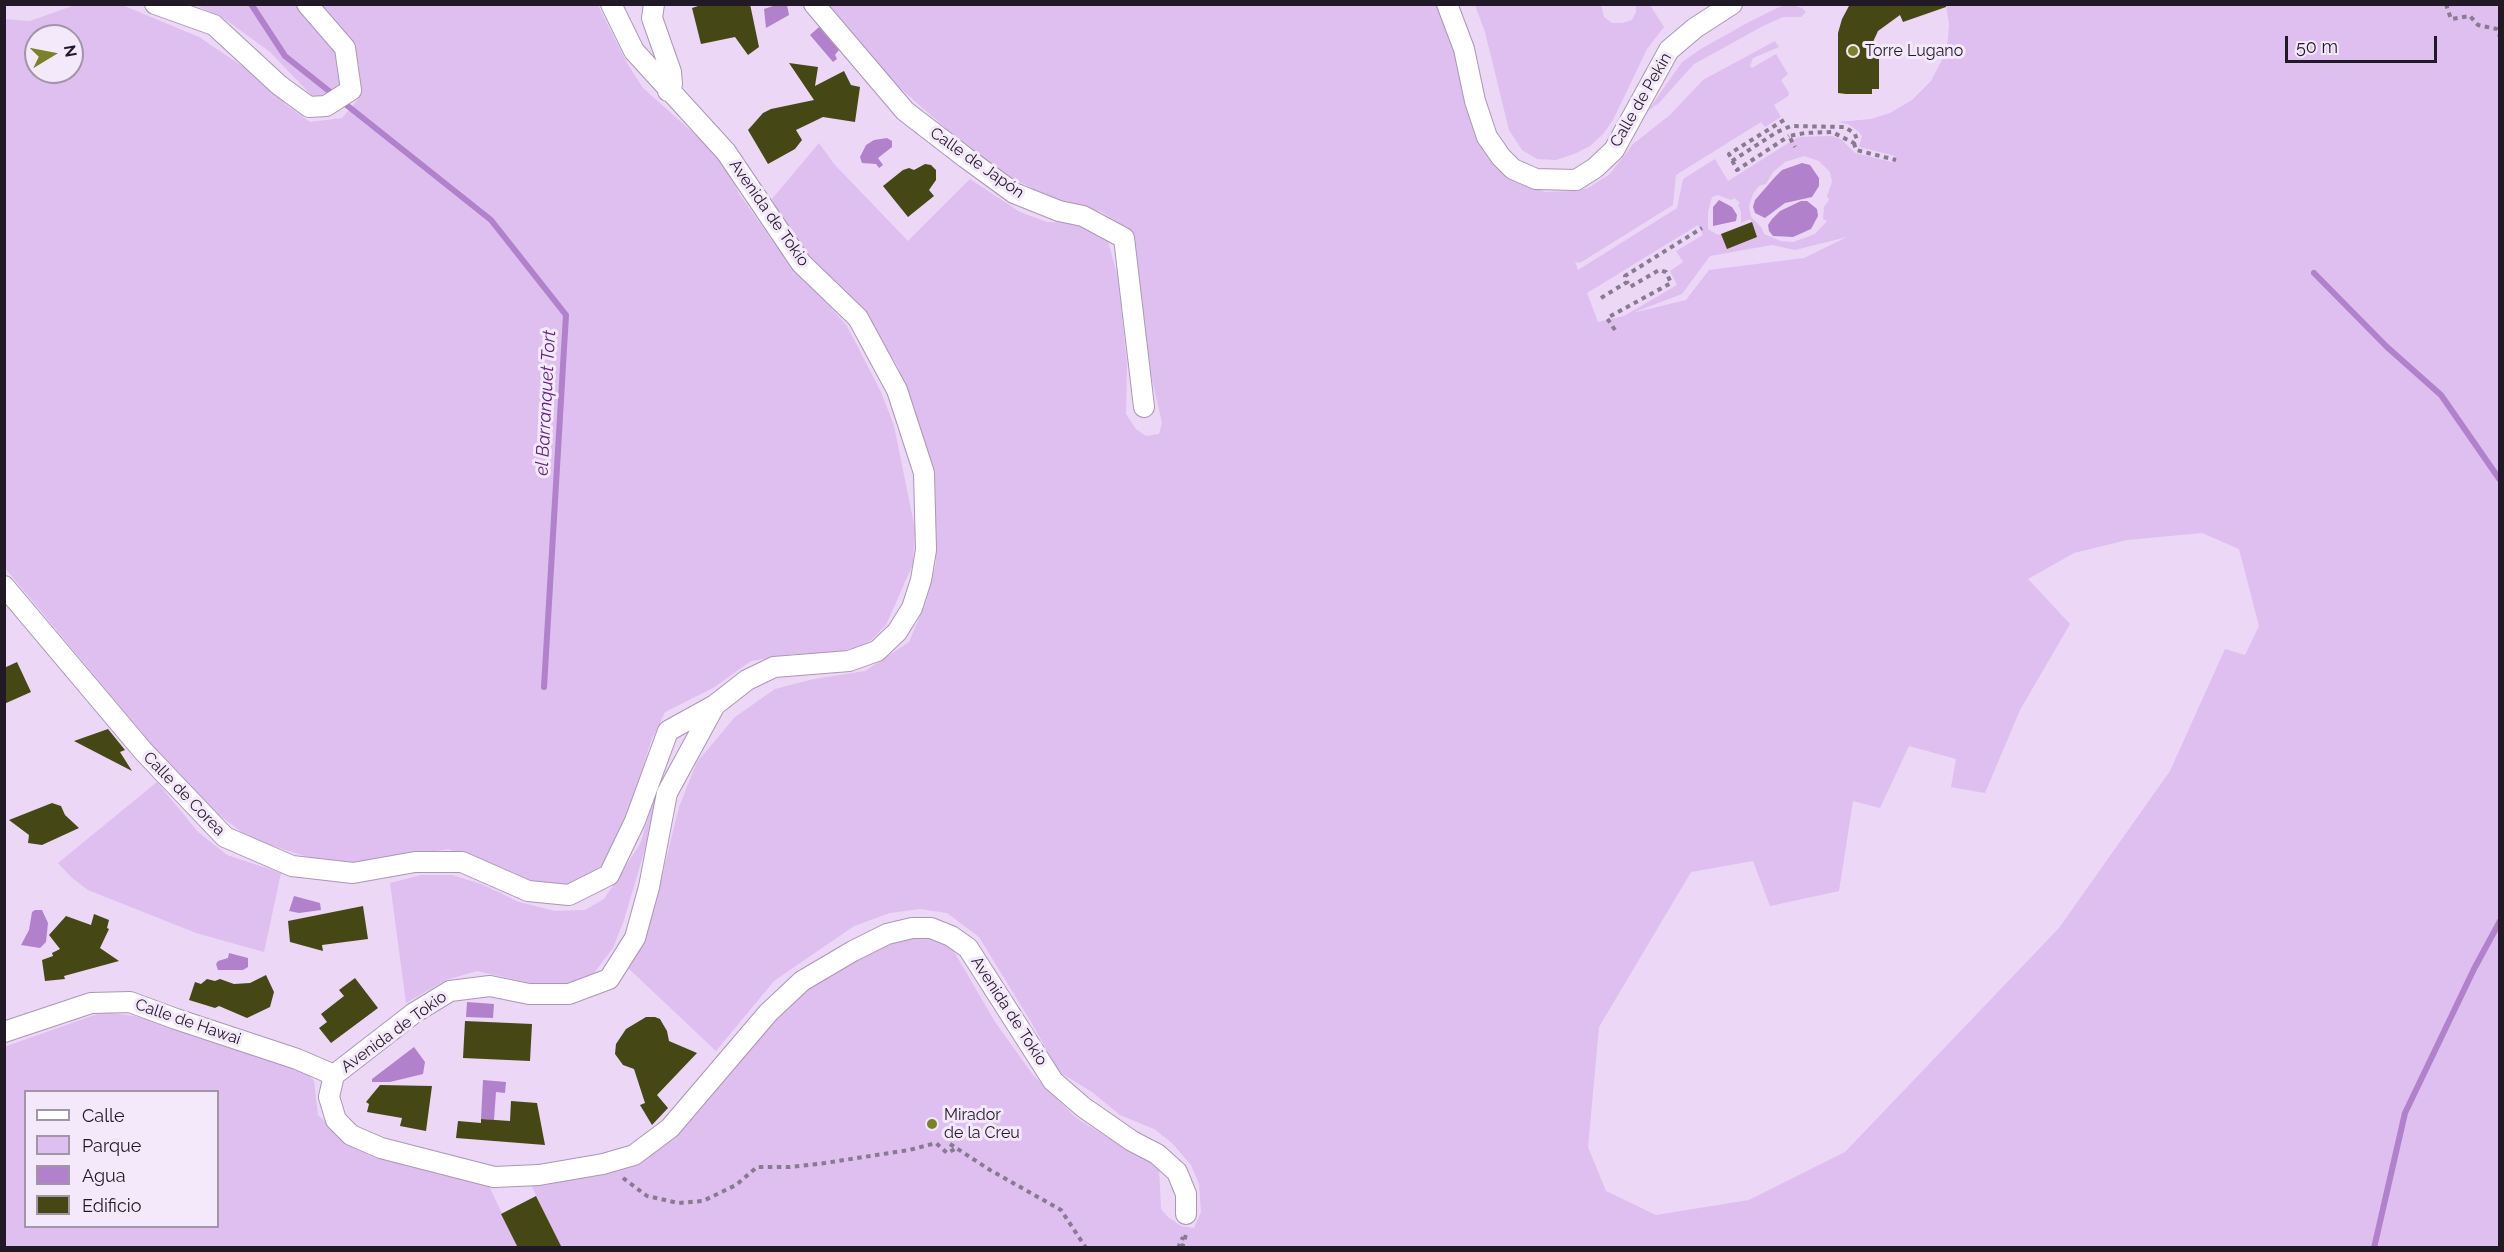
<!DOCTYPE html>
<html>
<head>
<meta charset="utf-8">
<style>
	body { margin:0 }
	#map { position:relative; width:2504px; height:1252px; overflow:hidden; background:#ecd7f7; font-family:Raleway,sans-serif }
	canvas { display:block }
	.frame { position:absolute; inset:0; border:6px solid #211a26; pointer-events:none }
	.legend { position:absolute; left:24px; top:1090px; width:195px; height:138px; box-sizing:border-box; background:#f4e8fb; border:2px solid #a096a6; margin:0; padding:8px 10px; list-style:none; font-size:18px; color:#211a26 }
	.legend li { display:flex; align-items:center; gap:12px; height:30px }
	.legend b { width:30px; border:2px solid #a096a6 }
	.north { position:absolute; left:24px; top:24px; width:60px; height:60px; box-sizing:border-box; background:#f4e8fb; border:2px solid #a096a6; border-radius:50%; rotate:80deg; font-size:16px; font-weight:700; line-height:24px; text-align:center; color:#211a26 }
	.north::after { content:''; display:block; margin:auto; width:21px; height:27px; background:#7b802b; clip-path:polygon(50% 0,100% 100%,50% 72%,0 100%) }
	.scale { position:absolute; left:2285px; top:36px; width:152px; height:27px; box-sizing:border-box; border:3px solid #211a26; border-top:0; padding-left:8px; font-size:18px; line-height:21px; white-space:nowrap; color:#211a26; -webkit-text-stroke:4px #f4e8fb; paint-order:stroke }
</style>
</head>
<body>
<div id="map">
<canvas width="2504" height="1252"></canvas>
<div class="frame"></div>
<ul class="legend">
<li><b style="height:8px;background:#fff"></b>Calle</li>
<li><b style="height:16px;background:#debfef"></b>Parque</li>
<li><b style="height:16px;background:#b181cc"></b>Agua</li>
<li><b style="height:16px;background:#454815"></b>Edificio</li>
</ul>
<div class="north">N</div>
<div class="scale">50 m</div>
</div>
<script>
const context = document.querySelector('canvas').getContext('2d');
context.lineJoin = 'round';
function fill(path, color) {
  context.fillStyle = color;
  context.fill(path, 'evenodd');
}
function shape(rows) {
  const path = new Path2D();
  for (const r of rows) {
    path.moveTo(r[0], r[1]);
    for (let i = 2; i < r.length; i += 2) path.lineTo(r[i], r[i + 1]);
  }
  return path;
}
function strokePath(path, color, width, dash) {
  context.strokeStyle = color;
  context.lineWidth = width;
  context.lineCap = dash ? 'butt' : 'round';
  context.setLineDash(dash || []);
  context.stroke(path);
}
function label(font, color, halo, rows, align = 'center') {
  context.font = font + ' Raleway,sans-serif';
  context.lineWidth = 6;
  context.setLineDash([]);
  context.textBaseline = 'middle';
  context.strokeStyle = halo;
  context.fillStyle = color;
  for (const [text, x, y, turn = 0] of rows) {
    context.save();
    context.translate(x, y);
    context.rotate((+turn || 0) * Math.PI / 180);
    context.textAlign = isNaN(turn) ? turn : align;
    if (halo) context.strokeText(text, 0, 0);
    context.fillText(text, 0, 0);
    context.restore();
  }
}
const green = shape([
	[1789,4,1802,8,1806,12,1801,17,1783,17,1763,26,1694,64,1659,103,1647,112,1682,62,1701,49,1747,23,1777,8],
	[75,5,122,5,199,37,264,81,285,104,310,122,342,118,359,98,359,65,340,30,315,5,598,5,627,63,643,88,708,146,723,163,740,195,774,243,847,326,881,392,894,426,915,529,913,564,886,625,866,645,829,654,793,654,751,661,713,688,665,712,651,741,623,832,604,864,576,886,544,885,501,871,448,849,368,862,320,861,251,839,195,797,5,568,4,19,30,21],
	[36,36,72,36,72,72,36,72],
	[195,5,296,5,335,48,340,66,340,87,328,97,315,99,270,52,222,17],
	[826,5,1436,5,1442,13,1509,176,1545,192,1574,191,1588,188,1610,174,1633,144,1670,115,1703,80,1775,41,1779,47,1753,58,1750,66,1752,68,1776,54,1788,74,1781,80,1789,93,1788,96,1774,105,1781,117,1765,127,1761,122,1676,175,1673,205,1583,261,1578,263,1575,261,1578,270,1677,208,1683,179,1715,159,1728,181,1798,137,1832,136,1842,140,1855,153,1892,162,1895,156,1859,147,1862,136,1859,132,1848,124,1838,122,1871,119,1890,113,1912,100,1931,81,1943,58,1948,40,1949,24,1946,5,2499,5,2499,1247,562,1248,530,1183,603,1175,634,1165,683,1126,795,997,829,974,886,942,929,934,948,941,995,1022,1033,1075,1075,1117,1133,1153,1159,1166,1161,1209,1168,1217,1181,1226,1194,1228,1201,1212,1199,1184,1191,1165,1172,1143,1154,1129,1120,1115,1092,1092,1059,1072,1031,1022,979,937,947,913,920,909,890,913,854,926,774,981,716,1051,627,967,637,950,653,912,679,807,697,762,735,717,775,689,814,679,865,671,909,642,926,602,936,562,933,478,918,425,898,367,870,322,809,256,781,217,772,199,819,143,834,164,908,241,970,179,1020,212,1047,222,1080,223,1108,241,1118,278,1127,364,1126,414,1136,429,1146,436,1159,434,1162,423,1151,375,1133,236,1119,223,1100,211,1057,204,1028,186,991,168,893,82],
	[1804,156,1819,161,1830,172,1832,182,1827,196,1829,200,1824,207,1823,219,1827,221,1815,234,1807,237,1793,242,1781,241,1764,234,1762,228,1751,217,1749,206,1753,194,1759,186,1766,184,1773,172,1785,162],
	[1718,195,1731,200,1735,198,1740,203,1738,205,1741,212,1741,223,1750,219,1752,222,1718,235,1711,231,1708,229,1708,212,1712,197],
	[1698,225,1703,235,1676,251,1683,262,1670,271,1677,285,1624,316,1598,322,1587,293],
	[1847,237,1804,258,1709,270,1686,300,1632,313,1682,294,1710,256,1772,245,1795,250],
	[2202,533,2239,549,2259,626,2245,655,2225,649,2170,771,2059,928,1845,1152,1749,1200,1656,1215,1606,1191,1588,1147,1599,1027,1691,872,1753,861,1770,906,1839,891,1853,801,1880,808,1909,746,1956,759,1951,787,1985,793,2020,710,2070,624,2028,579,2074,553,2127,540],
	[1475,5,1601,5,1604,17,1612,23,1622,23,1632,20,1636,12,1636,5,1650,5,1664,27,1647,49,1613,120,1603,134,1590,146,1574,154,1556,160,1537,159,1522,150,1509,130,1485,32],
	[663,770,650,832,624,920,613,948,591,977,577,984,534,984,477,971,446,980,406,1003,390,883,421,875,452,875,481,884,519,902,555,911,585,910,604,899,640,844],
	[157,782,198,832,227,855,281,873,264,952,196,933,88,890,72,878,58,863],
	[103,1012,135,1016,307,1073,314,1081,318,1115,348,1143,370,1156,488,1184,518,1247,5,1247,4,1047],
	[26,1092,218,1092,218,1226,26,1226]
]);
const water = shape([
	[779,4,787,5,789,15,766,28,764,9],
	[819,27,839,50,835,55,837,59,833,62,810,35],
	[887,138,892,141,892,147,878,158,883,165,879,168,876,164,862,163,860,157,866,145,874,140],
	[1802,163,1810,165,1819,178,1819,186,1812,197,1785,203,1765,218,1755,213,1753,207,1755,200,1775,177,1782,170],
	[1719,200,1732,207,1737,215,1736,221,1713,226,1713,207],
	[1801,201,1807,201,1817,209,1818,216,1811,229,1793,237,1773,236,1769,231,1768,225,1772,219,1780,211],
	[294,896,320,903,321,910,299,913,289,911],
	[35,910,42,910,48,923,46,942,40,948,21,945,29,930,32,912],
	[229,953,248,958,248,967,243,970,218,970,216,964,218,961,228,958],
	[467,1002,494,1004,493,1018,466,1017],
	[414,1047,425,1062,423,1074,390,1082,372,1082,372,1079],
	[483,1080,506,1082,505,1093,496,1092,494,1120,481,1119]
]);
const stream = shape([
	[251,4,285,56,491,220,566,315,544,687],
	[2314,273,2387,347,2441,395,2500,480],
	[2374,1248,2405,1113,2474,969,2500,921]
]);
const building = shape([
	[704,4,750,4,759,47,748,55,735,37,701,44,692,8],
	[1850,4,1946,4,1946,7,1903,22,1900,15,1878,31,1867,55,1879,55,1879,89,1872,89,1872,94,1846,94,1838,93,1838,33,1842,19],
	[789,63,818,67,815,86,844,71,851,85,860,87,855,122,823,117,796,130,802,140,795,149,768,164,748,130,763,113,771,109,814,100],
	[925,164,931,165,936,170,936,180,929,190,934,196,908,217,883,186,903,170,909,168,914,170],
	[1752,222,1757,237,1727,249,1721,234],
	[17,662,31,692,4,704,4,668],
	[108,729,125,750,120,752,132,771,74,741],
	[52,803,61,806,65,815,79,828,42,845,28,843,29,835,9,820],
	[363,906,368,939,322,945,323,951,290,942,288,921],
	[94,914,109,920,107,928,109,929,100,948,119,961,64,976,65,979,45,981,42,960,53,956,52,953,60,949,49,935,66,916,91,925],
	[266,975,274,992,270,1007,247,1018,219,1006,215,1008,189,1000,195,982,201,984,207,979,215,981,220,979,234,984,250,983],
	[355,978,378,1008,331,1043,319,1028,327,1022,321,1014,344,996,339,990],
	[646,1017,655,1017,660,1019,667,1031,669,1041,697,1053,657,1095,668,1108,652,1125,640,1105,645,1103,634,1069,623,1065,615,1054,616,1044,626,1029],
	[465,1021,532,1024,530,1061,463,1058],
	[380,1085,432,1086,426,1131,400,1126,402,1118,367,1112,369,1104,366,1102],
	[511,1101,537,1103,545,1145,456,1138,458,1121,481,1123,481,1119,510,1121],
	[536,1196,562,1248,518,1248,501,1214]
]);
const path = shape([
	[2446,4,2451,19,2470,16,2478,25,2497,29,2500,37],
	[1784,120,1729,154,1737,170,1789,136],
	[1854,143,1856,150,1896,160],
	[1732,161,1777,132,1791,126,1845,127,1855,134,1857,140,1854,143,1832,132,1805,133,1789,136,1795,147],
	[1601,298,1627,282,1625,276,1702,228],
	[1615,330,1607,318,1671,283,1666,272,1659,270,1630,287,1627,282],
	[950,1144,990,1170,1061,1210,1086,1248],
	[623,1178,647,1196,678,1203,703,1201,736,1185,757,1167,790,1167,825,1163,909,1150,936,1143,947,1153,957,1148],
	[1178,1248,1183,1237],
	[1182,1248,1187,1231]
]);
const minor = shape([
	[155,4,214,25,279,85,309,107,326,106,351,90,345,48,307,4],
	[611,4,634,51,726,152,801,263,858,318,897,390,924,473,926,550,921,580,912,608,897,632,877,651,849,661,774,667,747,680,715,705,667,793,649,887,635,938,609,979,569,994,529,994,490,986,450,991,414,1013,334,1075,329,1097,336,1120,351,1135,381,1148,494,1177,539,1175,603,1164,634,1155,670,1128,768,1013,802,981,853,951,887,934,912,928,931,928,951,936,968,948,1053,1081,1083,1107,1132,1141,1157,1154,1177,1172,1186,1194,1186,1214],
	[654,4,652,18,671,72,672,84,668,91],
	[814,4,905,111,966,158,1014,193,1059,211,1083,216,1124,238,1144,407],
	[1447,4,1464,49,1475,101,1487,137,1501,157,1513,169,1536,179,1576,180,1595,168,1614,150,1669,50,1695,28,1732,4],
	[4,586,144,752,225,837,292,866,353,873,415,862,462,862,528,891,569,895,609,875,635,821,668,731,715,705],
	[4,1032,91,1003,130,1002,176,1019,297,1059,334,1075]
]);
const markers = [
	[1853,51,6,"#7b802b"],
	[932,1124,6,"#7b802b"]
];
const poiNames = [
	["Torre Lugano",1865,51],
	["Mirador",944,1115],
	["de la Creu",944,1133]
];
const streetNames = [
	["Calle de Pekin",1641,100,-60],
	["Calle de Japón",977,163,35],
	["Avenida de Tokio",769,213,55],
	["Calle de Corea",184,794,46],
	["Avenida de Tokio",1009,1011,57],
	["Calle de Hawai",188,1022,19],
	["Avenida de Tokio",394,1032,-36]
];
const waterNames = [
	["el Barranquet Tort",546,403,-87]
];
fill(green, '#debfef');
fill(water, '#b181cc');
strokePath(stream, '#b181cc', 6);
fill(building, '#454815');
strokePath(minor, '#aa97b5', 22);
strokePath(path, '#887a90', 4, [4.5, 4.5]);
strokePath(minor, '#fff', 20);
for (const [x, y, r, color] of markers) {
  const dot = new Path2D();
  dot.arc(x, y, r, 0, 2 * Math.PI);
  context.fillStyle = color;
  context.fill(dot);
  strokePath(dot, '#f4e8fb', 2);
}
label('16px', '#211a26', '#f4e8fb', poiNames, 'left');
label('16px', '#211a26', '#f4e8fb', streetNames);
label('italic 18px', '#60237c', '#f4e8fb', waterNames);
</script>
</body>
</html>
